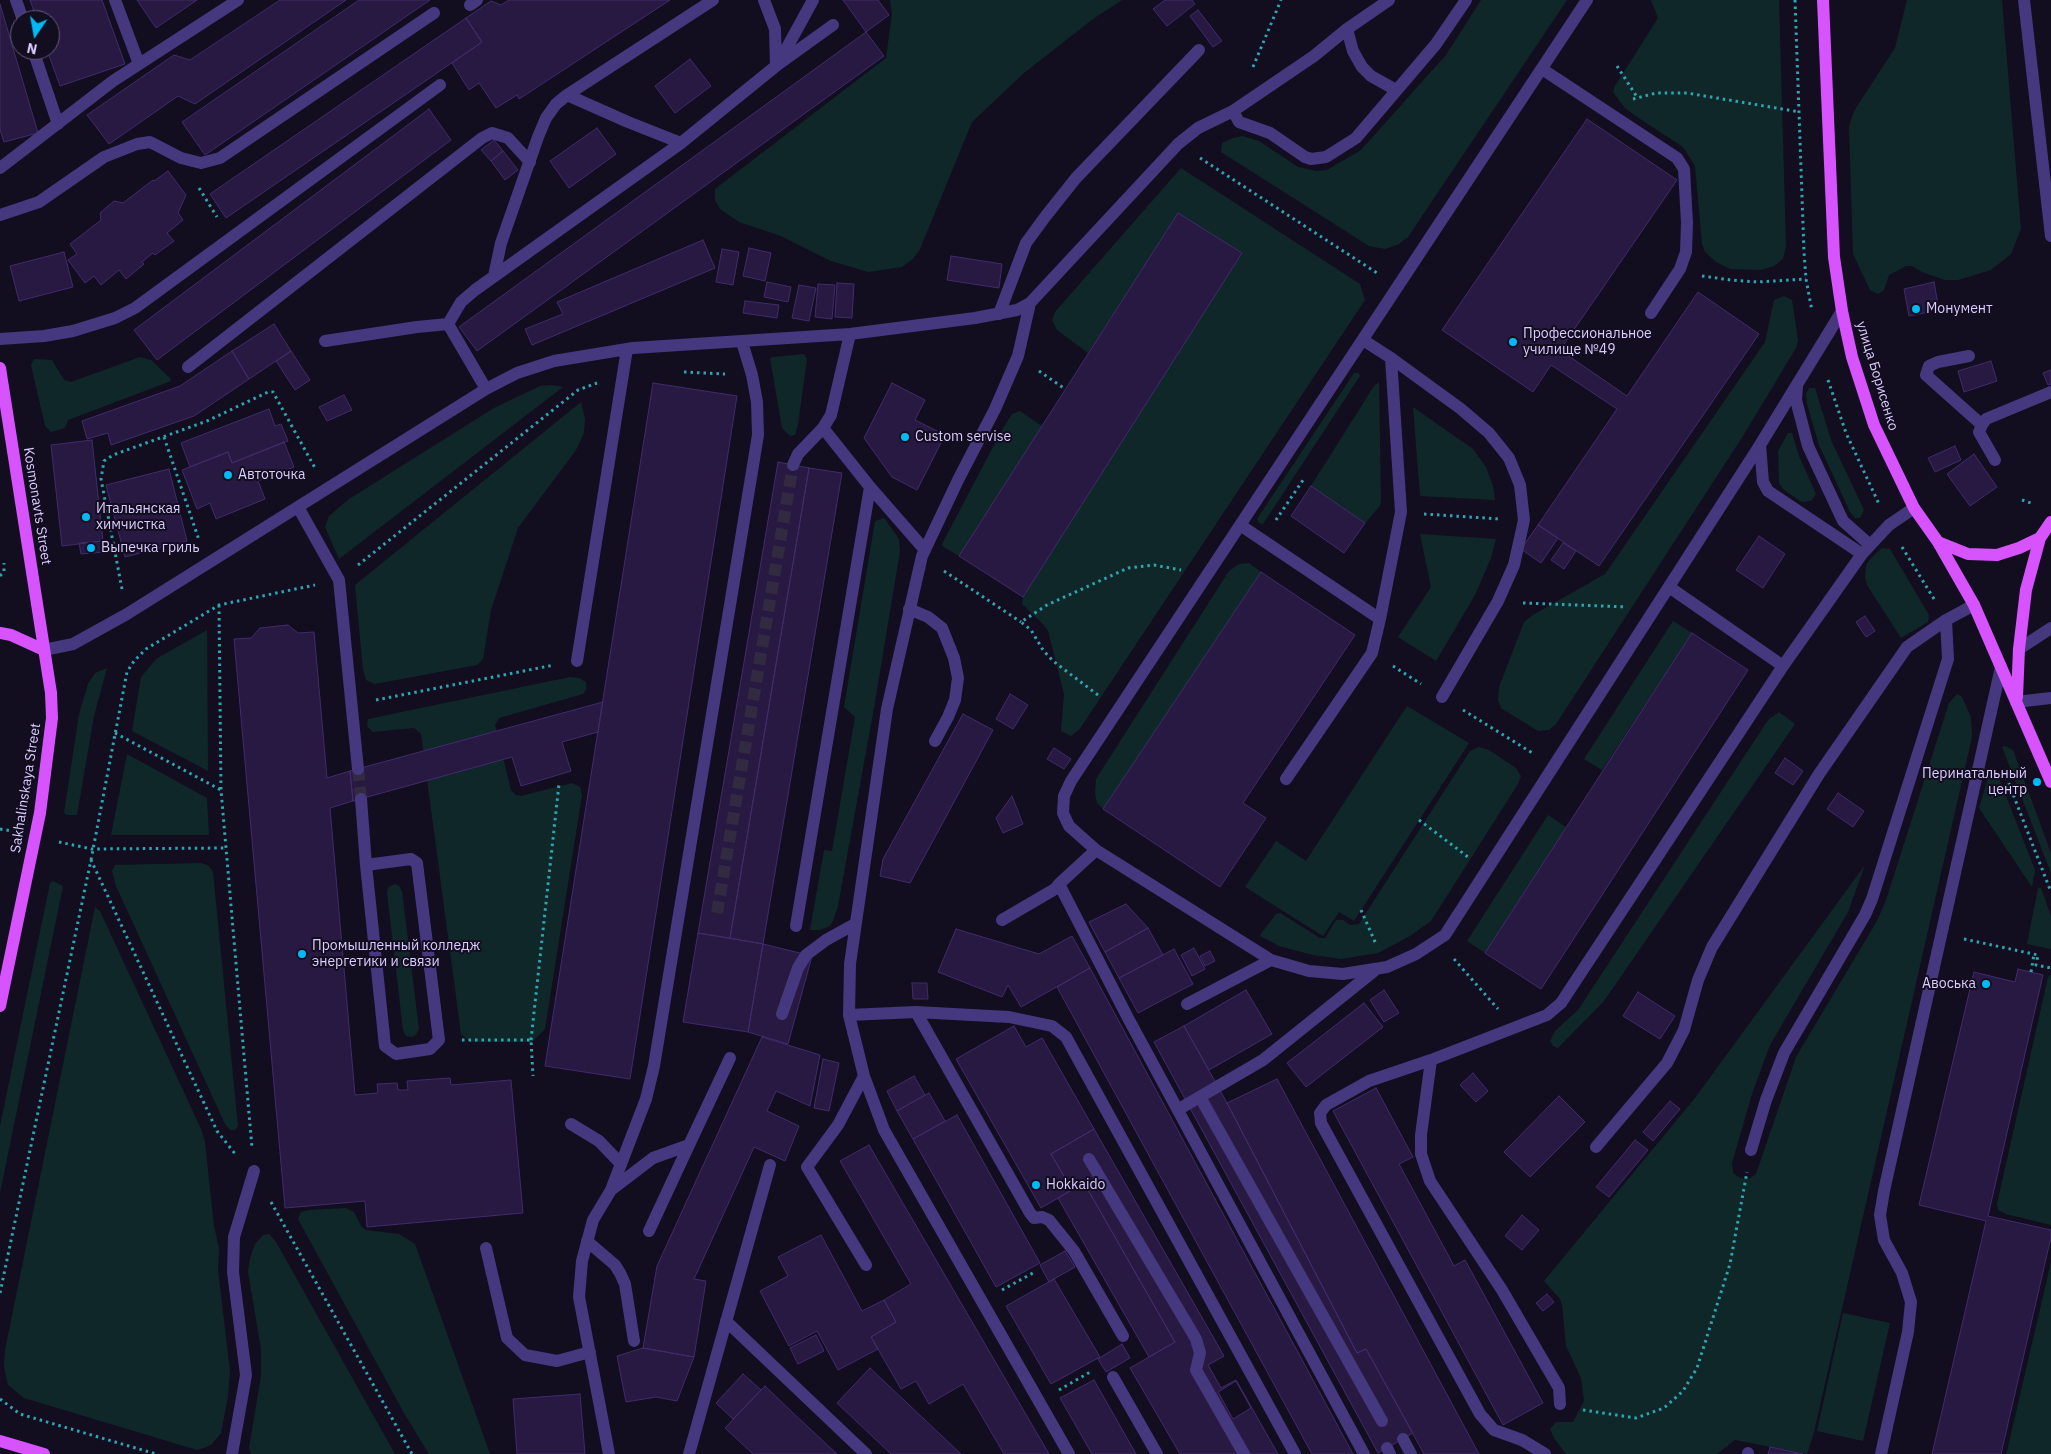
<!DOCTYPE html>
<html>
<head>
<meta charset="utf-8">
<style>
	body { margin:0 }
	#map { position:relative; width:2051px; height:1454px; overflow:hidden; background:#130d20; font-family:"IBM Plex Sans",sans-serif }
	canvas { display:block }
	.north { position:absolute; left:10px; top:10px; width:50px; height:50px; box-sizing:border-box; background:#130d20; border:1px solid #625979; border-radius:50%; rotate:192deg; font-size:14px; font-weight:700; line-height:20px; text-align:center; color:#d9ccff }
	.north::after { content:''; display:block; margin:auto; width:18px; height:22px; background:#01baf5; clip-path:polygon(50% 0,100% 100%,50% 72%,0 100%) }
</style>
</head>
<body>
<div id="map">
<canvas width="2051" height="1454"></canvas>
<div class="north">N</div>
</div>
<script>
const context = document.querySelector('canvas').getContext('2d');
context.lineJoin = 'round';
function fill(path, color) {
  context.fillStyle = color;
  context.fill(path, 'evenodd');
}
function shape(rows) {
  const path = new Path2D();
  for (const r of rows) {
    path.moveTo(r[0], r[1]);
    for (let i = 2; i < r.length; i += 2) path.lineTo(r[i], r[i + 1]);
  }
  return path;
}
function strokePath(path, color, width, dash) {
  context.strokeStyle = color;
  context.lineWidth = width;
  context.lineCap = dash ? 'butt' : 'round';
  context.setLineDash(dash || []);
  context.stroke(path);
}
function label(font, color, halo, rows, align = 'center') {
  context.font = font + ' "IBM Plex Sans",sans-serif';
  context.lineWidth = 4;
  context.setLineDash([]);
  context.textBaseline = 'middle';
  context.strokeStyle = halo;
  context.fillStyle = color;
  for (const [text, x, y, turn = 0] of rows) {
    context.save();
    context.translate(x, y);
    context.rotate((+turn || 0) * Math.PI / 180);
    context.textAlign = isNaN(turn) ? turn : align;
    if (halo) context.strokeText(text, 0, 0);
    context.fillText(text, 0, 0);
    context.restore();
  }
}
const green = shape([
	[890,0,1122,0,1093,19,1024,73,972,122,920,249,913,259,902,267,868,272,831,261,781,236,739,222,720,209,715,200,715,189,886,58,892,14],
	[1481,0,1567,0,1408,237,1399,244,1385,249,1369,246,1221,152,1222,143,1233,138,1243,136,1259,141,1298,167,1316,171,1327,170,1361,150,1446,55],
	[1651,0,1779,0,1786,246,1783,259,1774,266,1760,270,1730,269,1716,262,1705,252,1702,244,1695,166,1683,147,1634,115,1624,107,1613,92,1615,86,1658,18],
	[1907,0,2002,0,2021,229,2011,254,1991,270,1958,280,1945,280,1922,272,1912,266,1906,266,1889,275,1884,290,1878,294,1870,290,1853,254,1849,126,1854,111,1895,48],
	[1181,168,1360,284,1365,300,1079,730,1071,736,1061,731,1064,694,1048,631,1042,623,1022,604,1023,597,1242,253,1178,213,1088,353,1057,330,1052,320,1055,312],
	[1784,296,1792,300,1798,340,1796,348,1743,436,1556,724,1549,730,1538,731,1501,708,1498,700,1499,687,1524,622,1533,615,1605,574,1765,342,1774,300],
	[804,354,807,359,798,425,795,435,790,436,782,428,770,358,773,357],
	[140,357,151,360,170,378,171,381,68,420,65,428,51,432,45,426,31,365,34,359,52,360,64,380,71,382],
	[1354,373,1359,373,1360,376,1263,524,1259,523,1257,519],
	[1379,382,1381,501,1380,506,1365,523,1311,486,1374,386],
	[552,385,563,387,339,559,325,527,329,516,349,499,494,408,540,386],
	[1809,388,1815,388,1831,440,1864,510,1860,518,1855,518,1850,512,1819,445,1807,404,1806,394],
	[581,402,585,419,584,433,576,450,518,528,491,610,483,659,477,665,375,684,366,680,363,670,355,585],
	[1413,407,1473,449,1486,467,1493,486,1495,500,1420,496],
	[1020,411,1042,426,959,556,942,546,943,542,1003,428,1012,414],
	[1788,433,1792,433,1799,456,1816,494,1812,500,1805,502,1800,501,1783,489,1779,483,1778,451],
	[884,518,899,539,900,551,874,708,838,906,833,921,830,926,820,930,810,930,824,850,832,851,855,717,844,707,875,521],
	[1420,534,1496,539,1491,558,1475,595,1436,661,1398,637,1431,587],
	[1882,548,1890,549,1929,615,1928,622,1901,638,1867,585,1865,578,1866,566,1870,559],
	[1249,563,1261,572,1103,809,1097,803,1095,793,1096,779,1229,571,1239,564],
	[1673,621,1692,633,1602,770,1584,759],
	[207,630,208,771,132,731,141,677,156,659],
	[107,668,94,716,77,815,67,815,64,813,79,714,88,684,95,673],
	[570,677,579,678,586,682,586,690,583,694,499,718,495,725,511,790,516,795,521,796,572,783,580,787,582,795,545,1029,532,1042,470,1042,461,1034,421,734,414,728,373,732,367,726,368,719],
	[1957,694,1962,697,1971,717,1972,737,1814,1432,1807,1454,1735,1440,1717,1454,1566,1454,1554,1438,1550,1429,1556,1422,1573,1422,1584,1401,1581,1378,1566,1346,1562,1305,1560,1299,1544,1281,1695,1098,1865,865,1848,912,1770,1045,1752,1094,1732,1163,1733,1173,1740,1178,1749,1179,1756,1174,1796,1057,1877,921,1886,900,1949,703],
	[1407,706,1469,743,1354,921,1339,912,1323,936,1245,887,1276,841,1306,861],
	[1779,712,1795,724,1604,1001,1558,1048,1553,1046,1550,1041,1555,1031,1578,1010,1768,720],
	[2005,746,2013,750,2051,853,2051,873,2002,747],
	[1479,747,1489,750,1516,768,1521,776,1518,784,1431,921,1410,936,1378,953,1341,959,1313,955,1279,946,1262,937,1260,935,1276,914,1280,913,1320,938,1325,938,1336,920,1343,920,1350,925,1359,924,1470,751],
	[127,754,207,798,209,835,111,835],
	[1991,768,1995,768,2035,870,2032,887,1979,808],
	[1548,815,1566,827,1485,953,1467,941],
	[201,863,209,866,213,872,238,1126,235,1130,230,1130,225,1124,116,886,112,871,115,865],
	[53,881,63,886,0,1193,0,1126,50,883],
	[395,884,399,886,402,891,419,1029,416,1035,412,1037,406,1036,403,1030,387,893,388,887],
	[2038,888,2041,888,2051,916,2051,949,2027,944],
	[95,907,100,911,201,1129,205,1142,214,1226,219,1248,218,1270,230,1371,228,1396,221,1433,212,1444,207,1447,197,1450,24,1398,8,1385,4,1367,5,1350],
	[2051,975,2051,1225,2006,1214,1998,1210,1997,1204,2048,977],
	[346,1208,354,1212,361,1226,366,1230,399,1234,415,1244,490,1454,429,1454,404,1413,298,1219,301,1212,310,1210],
	[269,1234,276,1242,395,1454,251,1454,249,1448,261,1376,261,1349,248,1272,250,1258,255,1244,263,1235],
	[2051,1262,2051,1454,2006,1454,2007,1451],
	[1843,1313,1890,1323,1863,1441,1817,1431]
]);
const building = shape([
	[30,0,102,0,125,64,60,86,47,50,50,50,50,20,37,20,30,0],
	[137,0,197,0,156,28,137,0],
	[280,0,346,0,195,104,178,96,109,144,87,115,174,55,190,60,280,0],
	[359,0,430,0,205,155,182,122,359,0],
	[509,0,670,0,519,99,517,95,496,108,479,83,469,90,452,63,482,42,466,18,491,1,501,5,509,0],
	[843,0,878,0,889,15,866,32,843,0],
	[1165,0,1192,0,1195,4,1167,26,1153,9,1165,0],
	[0,4,38,133,4,142,0,130,0,4],
	[1198,10,1222,41,1213,47,1190,16,1198,10],
	[466,18,482,42,226,218,210,194,466,18],
	[866,32,884,56,477,351,459,327,866,32],
	[690,59,711,86,675,113,655,86,690,59],
	[429,109,451,140,157,360,134,330,429,109],
	[1587,119,1677,180,1560,350,1627,396,1698,292,1759,334,1599,566,1538,525,1617,409,1551,365,1533,392,1442,330,1587,119],
	[597,128,616,154,569,188,550,161,597,128],
	[494,140,503,151,491,161,481,150,494,140],
	[503,151,518,170,505,180,491,161,503,151],
	[168,171,186,195,178,213,183,220,167,233,174,241,155,255,153,253,142,262,144,264,126,279,119,270,101,285,94,276,85,283,68,260,77,254,70,244,101,220,100,213,114,201,123,203,153,180,154,181,168,171],
	[1178,213,1242,253,1023,597,959,556,1178,213],
	[703,240,715,268,532,345,525,329,563,314,557,302,703,240],
	[749,248,771,253,765,281,743,276,749,248],
	[722,249,739,252,733,285,716,282,722,249],
	[64,252,73,287,19,301,10,266,64,252],
	[951,256,1002,264,999,288,947,280,951,256],
	[767,282,791,287,788,302,764,297,767,282],
	[1934,282,1939,310,1909,316,1904,289,1934,282],
	[837,283,854,284,852,318,835,317,837,283],
	[818,284,835,285,832,319,815,317,818,284],
	[799,285,816,288,809,321,792,318,799,285],
	[745,301,779,305,777,318,743,313,745,301],
	[274,324,291,351,249,379,232,351,274,324],
	[232,351,249,379,194,416,111,445,108,433,87,439,82,421,180,386,232,351],
	[291,351,310,380,295,390,276,361,291,351],
	[1991,361,1997,381,1964,392,1958,371,1991,361],
	[2051,370,2051,384,2048,385,2043,373,2051,370],
	[653,383,737,396,630,1079,545,1066,653,383],
	[892,383,925,400,915,420,945,435,917,490,892,477,864,438,892,383],
	[344,395,352,410,327,421,319,407,344,395],
	[269,409,275,426,281,424,288,441,232,463,228,452,190,467,181,443,269,409],
	[92,440,103,541,62,546,51,445,92,440],
	[284,442,294,467,258,481,265,499,216,519,210,503,197,509,182,470,228,452,232,463,284,442],
	[1955,446,1961,460,1935,472,1928,458,1955,446],
	[1974,454,1997,487,1970,506,1947,474,1974,454],
	[778,462,809,468,730,938,698,933,778,462],
	[809,468,842,473,763,944,730,938,809,468],
	[169,469,187,541,125,557,106,485,169,469],
	[1311,486,1365,523,1344,553,1291,516,1311,486],
	[1538,525,1558,538,1541,563,1521,549,1538,525],
	[1759,536,1785,554,1763,588,1736,570,1759,536],
	[103,541,105,552,81,554,79,543,103,541],
	[1563,543,1576,551,1564,569,1551,560,1563,543],
	[1261,572,1355,635,1243,803,1266,818,1220,887,1103,809,1261,572],
	[1865,616,1875,631,1866,637,1856,622,1865,616],
	[288,625,298,633,314,632,327,778,350,771,353,801,330,808,355,1095,378,1093,377,1084,397,1083,398,1090,408,1090,407,1081,450,1078,451,1085,511,1080,523,1213,367,1227,365,1201,285,1208,234,639,251,638,260,628,288,625],
	[1692,633,1748,670,1541,989,1485,953,1692,633],
	[1010,694,1028,705,1013,729,996,719,1010,694],
	[603,702,598,732,562,742,571,771,521,786,512,757,353,801,350,771,603,702],
	[963,714,993,730,910,883,880,876,883,859,963,714],
	[1054,748,1071,759,1064,769,1047,759,1054,748],
	[1785,758,1803,771,1793,785,1775,773,1785,758],
	[1838,793,1864,811,1853,827,1827,809,1838,793],
	[1012,796,1023,824,1003,833,996,818,1012,796],
	[1126,904,1148,928,1105,952,1089,922,1126,904],
	[1148,928,1163,955,1119,978,1105,952,1148,928],
	[956,929,1039,954,1072,936,1090,968,1021,1007,1008,985,1002,997,938,972,956,929],
	[698,933,763,944,748,1032,683,1022,698,933],
	[763,944,812,956,788,1044,748,1032,763,944],
	[1194,948,1205,969,1192,976,1181,955,1194,948],
	[1174,949,1193,984,1138,1013,1119,978,1174,949],
	[1210,951,1215,961,1205,966,1200,956,1210,951],
	[1090,968,1353,1454,1312,1454,1057,987,1090,968],
	[2018,969,2043,975,1988,1216,2051,1230,2051,1237,2001,1454,1932,1454,1986,1221,1919,1205,1974,972,2015,982,2018,969],
	[912,983,927,983,928,999,913,999,912,983],
	[1246,990,1272,1034,1209,1070,1184,1026,1246,990],
	[1384,990,1399,1013,1384,1022,1370,1000,1384,990],
	[1638,992,1675,1016,1660,1039,1623,1016,1638,992],
	[1364,1003,1383,1027,1306,1087,1287,1063,1364,1003],
	[1014,1026,1026,1047,1042,1038,1094,1129,1051,1154,1072,1190,1041,1208,956,1059,1014,1026],
	[1184,1026,1227,1103,1357,1353,1366,1349,1413,1433,1378,1453,1154,1042,1184,1026],
	[762,1037,820,1055,810,1106,776,1091,767,1111,799,1126,785,1161,754,1147,694,1279,706,1281,694,1357,643,1348,657,1266,762,1037],
	[823,1059,839,1063,829,1111,814,1108,823,1059],
	[1473,1073,1488,1091,1476,1102,1460,1085,1473,1073],
	[914,1076,925,1095,897,1111,887,1091,914,1076],
	[1277,1079,1479,1454,1424,1454,1366,1349,1357,1353,1227,1103,1277,1079],
	[1376,1088,1413,1157,1399,1164,1454,1266,1465,1260,1543,1403,1503,1425,1333,1111,1376,1088],
	[929,1093,945,1121,913,1139,897,1111,929,1093],
	[1559,1096,1585,1122,1530,1177,1504,1152,1559,1096],
	[1670,1101,1680,1109,1653,1141,1643,1132,1670,1101],
	[957,1115,1040,1263,996,1287,913,1139,957,1115],
	[1094,1129,1224,1356,1208,1365,1221,1388,1236,1380,1278,1454,1180,1454,1130,1368,1175,1342,1084,1183,1072,1190,1051,1154,1094,1129],
	[1635,1140,1648,1150,1609,1197,1596,1187,1635,1140],
	[869,1145,1049,1454,1004,1454,963,1384,929,1404,916,1381,901,1389,871,1337,896,1322,884,1300,911,1284,840,1161,869,1145],
	[1084,1183,1175,1342,1149,1357,1058,1198,1084,1183],
	[1522,1215,1539,1230,1522,1250,1505,1236,1522,1215],
	[821,1235,862,1311,884,1300,896,1322,871,1337,878,1349,838,1370,817,1331,789,1346,760,1291,788,1276,778,1257,821,1235],
	[1065,1251,1075,1267,1049,1282,1040,1265,1065,1251],
	[1054,1279,1100,1357,1051,1384,1006,1306,1054,1279],
	[1547,1294,1554,1302,1543,1311,1536,1303,1547,1294],
	[816,1335,824,1351,798,1364,790,1348,816,1335],
	[1122,1344,1130,1358,1106,1372,1098,1359,1122,1344],
	[643,1348,694,1357,677,1401,656,1397,626,1402,617,1356,643,1348],
	[870,1368,961,1454,891,1454,837,1403,870,1368],
	[743,1374,761,1390,733,1419,716,1403,743,1374],
	[1094,1380,1136,1454,1092,1454,1060,1398,1094,1380],
	[1236,1381,1251,1408,1233,1419,1218,1392,1236,1381],
	[765,1386,793,1413,837,1454,753,1454,725,1428,765,1386],
	[580,1394,585,1454,517,1454,513,1399,580,1394],
	[1770,1447,1803,1454,1768,1454,1770,1447]
]);
const minorTunnel = shape([
	[358,769,361,799],
	[717,913,793,465]
]);
const path = shape([
	[1795,0,1804,252,1806,279,1812,311],
	[1617,66,1637,97],
	[1253,67,1281,0],
	[1633,99,1656,93,1687,93,1800,112],
	[1200,158,1377,273],
	[199,188,217,217],
	[1702,276,1731,280,1758,282,1806,279],
	[1039,371,1065,389],
	[684,372,725,374],
	[1828,380,1846,433,1879,504],
	[164,437,199,540],
	[2022,500,2034,504],
	[1424,514,1500,519],
	[1276,520,1303,480],
	[1902,547,1934,599],
	[358,565,578,390,597,383],
	[944,571,1021,622],
	[0,576,4,571,4,563],
	[122,589,101,479,104,461,113,455,207,421,268,392,273,392,315,468],
	[1523,603,1627,607],
	[219,605,221,790,252,1148],
	[1393,666,1421,684],
	[1098,695,1053,661,1043,650,1031,630,1021,622,1047,605,1128,568,1154,565,1181,570],
	[376,700,554,665],
	[1463,710,1534,754],
	[115,733,221,790],
	[2004,771,2051,892],
	[1419,820,1468,857],
	[0,829,12,831],
	[59,842,92,849,225,848],
	[91,860,127,672,134,661,146,649,219,605,315,585],
	[1361,910,1376,944],
	[1964,939,2038,955,2036,965,2051,968],
	[1454,959,1498,1009],
	[2031,972,2034,954],
	[462,1040,531,1040,533,1076],
	[531,1040,559,784],
	[271,1202,412,1454],
	[1002,1290,1033,1273],
	[0,1293,91,860,217,1131,236,1155],
	[1059,1390,1090,1372],
	[0,1399,20,1414,156,1454],
	[1583,1410,1636,1418,1664,1408,1683,1391,1697,1368,1730,1264,1747,1172]
]);
const minor = shape([
	[16,0,23,20],
	[115,0,139,64],
	[764,0,775,29,776,66],
	[1389,0,1347,29,1353,51,1362,67,1371,76,1396,90],
	[2024,0,2051,236],
	[470,5,477,0],
	[33,50,58,124],
	[778,64,813,0],
	[1542,69,1677,158,1684,169,1687,223,1686,252,1680,269,1651,313],
	[567,95,628,122,681,143],
	[1233,111,1239,122,1270,133,1305,157,1311,159,1326,157,1356,138,1436,44,1466,0],
	[0,168,113,81,238,0],
	[0,215,39,202,104,157,137,144,150,142,181,158,201,163,220,158,434,13],
	[494,276,501,243,538,137,546,118,556,104,567,95,713,0],
	[1030,303,1018,356,995,409,959,478,922,556,887,709,850,964,849,1015,864,1076,884,1130,1069,1454],
	[999,314,1026,243,1045,217,1076,178,1199,50],
	[0,339,44,336,73,331,115,318,135,308,440,85],
	[1363,340,1391,358,1461,409,1489,433,1509,458,1520,485,1524,520,1514,565,1498,601,1442,697],
	[325,341,417,327,448,324],
	[1969,356,1938,362,1929,366,1926,375,1982,425],
	[188,367,482,138,492,133,508,138,530,162],
	[1797,386,1796,400,1808,446,1843,521,1870,545],
	[486,389,448,324,461,302,475,290,681,143,776,66,833,25],
	[823,428,870,487,925,550],
	[1760,445,1763,482,1768,491,1862,554],
	[1995,460,1979,432,1982,425,1986,419,2051,392],
	[793,465,798,454,823,428,831,415,850,334],
	[298,507,339,580,358,769],
	[1240,525,1380,619,1372,653,1286,779],
	[1669,587,1783,666],
	[909,609,928,617,942,628,954,658,958,678,955,700,948,717,935,741],
	[1380,619,1401,512,1391,358],
	[2019,649,2051,628],
	[44,650,73,644,127,614,486,389,517,373,554,361,633,348,850,334,975,318,1017,310,1030,303,1178,144,1198,128,1233,111,1314,56,1347,29],
	[577,661,627,349],
	[2016,702,2051,698],
	[361,799,366,865,385,1046,396,1054,430,1049,439,1040,417,863,411,859,366,865],
	[1096,850,1271,960,1309,971,1343,974,1387,967,1416,954,1445,935,1760,445,1842,311],
	[1002,920,1055,889,1059,884],
	[796,926,870,487],
	[1187,1004,1271,960],
	[916,1012,1030,1213,1034,1218,1042,1217,1049,1220,1074,1251,1123,1336],
	[782,1014,798,968,806,955,826,940,855,924],
	[849,1015,916,1012,1009,1017,1052,1026,1066,1037,1295,1454],
	[1431,1060,1369,1081,1326,1105,1320,1113,1321,1123,1480,1414,1494,1430,1522,1440,1545,1454],
	[864,1076,838,1125,807,1167,866,1265],
	[1200,1097,1382,1421],
	[1179,1109,1263,1060,1374,971],
	[571,1124,599,1141,621,1164],
	[1596,1147,1667,1063,1684,1030,1698,980,1712,947,1819,774,1907,647,1946,620,1974,605],
	[1751,1150,1766,1100,1784,1053,1865,915,1872,899,1948,659,1946,620],
	[1089,1159,1196,1339,1200,1353,1196,1370,1244,1454],
	[611,1190,646,1099,654,1066,758,435,757,402,752,375,742,342],
	[649,1231,689,1145],
	[587,1241,615,1265,620,1273,625,1284,634,1341],
	[486,1248,507,1338,525,1355,557,1361,590,1352],
	[726,1321,866,1454],
	[1113,1377,1157,1454],
	[1560,1404,1559,1388,1502,1290,1430,1181,1421,1154,1421,1135,1431,1060,1547,1015,1561,1003,1783,666,1862,554,1889,525,1914,508],
	[1403,1439,1411,1454],
	[1387,1448,1390,1454],
	[232,1454,246,1375,233,1272,234,1237,254,1171],
	[609,1454,579,1297,582,1261,593,1220,611,1190,653,1158,689,1145,730,1058],
	[689,1454,770,1165],
	[1364,1454,1128,1018,1059,884,1096,850,1069,826,1063,813,1064,796,1071,781,1587,0],
	[1748,1454,1748,1453],
	[1881,1454,1908,1332,1911,1302,1902,1273,1884,1240,1880,1215,1884,1191,2001,667]
]);
const major = shape([
	[1823,0,1834,257,1842,311,1852,357,1874,425,1914,508,1938,542,1974,605,2051,782],
	[0,368,51,693,52,718,40,813,0,1006],
	[1938,542,1968,554,1997,555,2019,548,2040,538],
	[0,633,11,635,44,650],
	[2017,697,2019,649,2026,590,2040,538,2051,522],
	[0,1441,44,1454]
]);
const markers = [
	[1916,309,5,"#01baf5"],
	[1513,342,5,"#01baf5"],
	[905,437,5,"#01baf5"],
	[228,475,5,"#01baf5"],
	[86,517,5,"#01baf5"],
	[91,548,5,"#01baf5"],
	[2037,782,5,"#01baf5"],
	[302,954,5,"#01baf5"],
	[1986,984,5,"#01baf5"],
	[1036,1185,5,"#01baf5"]
];
const poiNames = [
	["Монумент",1926,309],
	["Профессиональное",1523,334],
	["училище №49",1523,350],
	["Custom servise",915,437],
	["Автоточка",238,475],
	["Итальянская",96,509],
	["химчистка",96,525],
	["Выпечка гриль",101,548],
	["Перинатальный",2027,774,"right"],
	["центр",2027,790,"right"],
	["Промышленный колледж",312,946],
	["энергетики и связи",312,962],
	["Авоська",1976,984,"right"],
	["Hokkaido",1046,1185]
];
const streetNames = [
	["улица Борисенко",1877,376,73],
	["Kosmonavts Street",37,506,81],
	["Sakhalinskaya Street",26,788,-81]
];
fill(green, '#10272a');
fill(building, '#271941');
strokePath(building, '#412b6d', 1);
strokePath(minorTunnel, '#312a41', 12, [12, 6]);
strokePath(path, '#2ea6b1', 3, [2.5, 4]);
strokePath(minor, '#45387f', 12);
strokePath(major, '#d753fe', 12);
for (const [x, y, r, color] of markers) {
  const dot = new Path2D();
  dot.arc(x, y, r, 0, 2 * Math.PI);
  context.fillStyle = color;
  context.fill(dot);
  strokePath(dot, '#130d20', 2);
}
label('14px', '#d9ccff', '#130d20', poiNames, 'left');
label('14px', '#d9ccff', '#130d20', streetNames);
</script>
</body>
</html>
